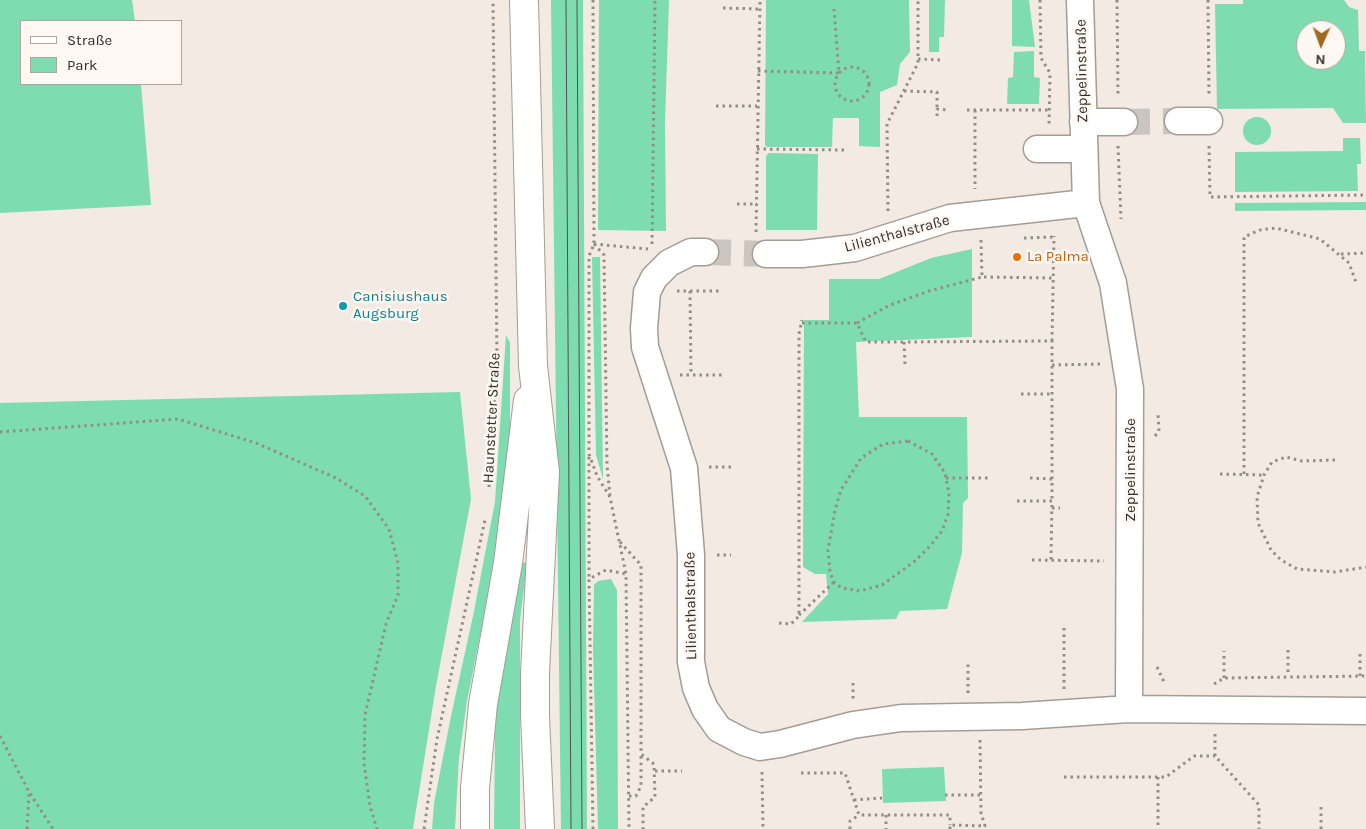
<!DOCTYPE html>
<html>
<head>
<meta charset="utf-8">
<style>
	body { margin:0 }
	#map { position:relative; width:1366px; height:829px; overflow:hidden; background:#f3eae3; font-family:Karla,sans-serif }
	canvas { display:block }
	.legend { position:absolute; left:20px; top:20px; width:162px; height:65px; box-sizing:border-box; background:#fff7f2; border:1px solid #aca6a2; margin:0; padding:6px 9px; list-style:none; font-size:15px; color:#2f2c29 }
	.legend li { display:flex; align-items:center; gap:10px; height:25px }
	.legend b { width:25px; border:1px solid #aca6a2 }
	.north { position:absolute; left:1296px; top:20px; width:50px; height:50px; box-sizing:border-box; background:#fff7f2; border:1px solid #aca6a2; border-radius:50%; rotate:182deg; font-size:14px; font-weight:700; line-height:20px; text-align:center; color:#2f2c29 }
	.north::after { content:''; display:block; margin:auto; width:18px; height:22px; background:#9d6a20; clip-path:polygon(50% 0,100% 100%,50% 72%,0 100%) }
</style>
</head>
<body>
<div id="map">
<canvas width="1366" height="829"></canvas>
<ul class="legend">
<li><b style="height:6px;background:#fff"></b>Straße</li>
<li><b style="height:14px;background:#7dddb0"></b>Park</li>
</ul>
<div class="north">N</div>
</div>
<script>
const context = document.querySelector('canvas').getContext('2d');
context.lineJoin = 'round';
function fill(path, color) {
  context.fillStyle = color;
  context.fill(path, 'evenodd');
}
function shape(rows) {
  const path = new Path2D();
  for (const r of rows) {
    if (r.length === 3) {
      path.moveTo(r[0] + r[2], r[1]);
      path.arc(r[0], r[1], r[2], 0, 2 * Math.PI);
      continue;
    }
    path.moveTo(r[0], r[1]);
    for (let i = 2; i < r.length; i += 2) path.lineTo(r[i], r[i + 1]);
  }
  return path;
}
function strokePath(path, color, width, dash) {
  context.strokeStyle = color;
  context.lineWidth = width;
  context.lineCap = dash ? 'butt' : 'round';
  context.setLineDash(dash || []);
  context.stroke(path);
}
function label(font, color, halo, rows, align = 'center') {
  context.font = font + ' Karla,sans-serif';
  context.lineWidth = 5;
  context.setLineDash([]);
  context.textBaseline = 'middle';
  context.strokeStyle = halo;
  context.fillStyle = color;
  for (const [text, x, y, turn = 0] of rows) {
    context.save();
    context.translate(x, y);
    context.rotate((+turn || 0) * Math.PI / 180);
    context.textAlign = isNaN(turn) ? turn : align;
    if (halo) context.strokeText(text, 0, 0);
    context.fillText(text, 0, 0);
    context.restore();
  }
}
const green = shape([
	[0,0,132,0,135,21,21,21,21,84,141,84,151,205,0,213],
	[551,0,583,0,587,829,561,829],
	[599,0,669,0,665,122,666,231,598,230],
	[766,0,909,0,910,52,900,64,897,85,880,92,880,147,859,146,859,118,833,118,832,147,767,147,765,145],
	[929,0,945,0,944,37,939,37,939,52,929,52],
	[1012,0,1029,0,1035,47,1012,46],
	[1243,0,1344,0,1349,7,1358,10,1359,51,1365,51,1366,123,1343,123,1333,108,1217,109,1215,4,1243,4],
	[1306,30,1336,30,1336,60,1306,60],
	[1034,51,1034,77,1040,78,1039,104,1007,104,1008,78,1013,77,1014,52],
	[1257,131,14],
	[1343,138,1360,138,1361,164,1357,164,1358,191,1235,192,1235,152,1343,151],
	[769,153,818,154,817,230,766,230,766,156],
	[1366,202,1366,210,1235,211,1235,203],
	[972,249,972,337,856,342,859,417,967,417,968,498,963,503,962,553,947,609,900,611,896,619,802,622,828,594,826,574,815,574,803,567,804,320,829,320,829,279,879,279,931,258],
	[592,257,600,257,603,479,596,455],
	[506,335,510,343,510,436,502,515,489,591,467,701,459,758,455,829,432,829,434,803,451,716,473,616,495,502],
	[460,392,471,499,436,686,413,829,0,829,0,403],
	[522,562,527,563,520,621,520,829,494,829,495,735,498,693],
	[611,579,617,590,618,829,598,829,593,648,594,585,598,581],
	[944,767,946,801,883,803,882,769]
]);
const minorTunnel = shape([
	[1124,122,1178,121],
	[705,252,766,254]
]);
const path = shape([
	[593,0,594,244,589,256,589,454,597,476,610,497,626,574,629,829],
	[1040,0,1041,58,1050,73,1049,125],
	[1117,0,1118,97],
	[1208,0,1209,97],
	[723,8,760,9],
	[918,59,942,60],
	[852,84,17],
	[758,71,839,73,834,9],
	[904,91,937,92,937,109],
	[716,106,757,106],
	[967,110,1049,110],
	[975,110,975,189],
	[937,116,937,109,949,110],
	[1118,146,1121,219],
	[1209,146,1210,197,1366,195],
	[757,149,846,150],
	[737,204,757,204],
	[888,211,887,124,918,63,918,0],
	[756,232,760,0],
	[1024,238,1054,237],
	[981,240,982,277,1053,278],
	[594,244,604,255,607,465,610,496],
	[594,244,648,249],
	[652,244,655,0],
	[1341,254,1366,253],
	[677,291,721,291],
	[690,291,691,375],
	[802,323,857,323,866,342,904,342],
	[857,323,890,305,929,291,982,277],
	[1052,341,1054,236],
	[905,364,904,342,1052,341,1052,501],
	[1052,365,1102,364],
	[680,375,722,375],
	[1021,394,1053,394],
	[0,432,178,419,256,443,336,478,365,496,389,529,398,563,398,595,386,624,365,715,364,763,370,806,377,829],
	[1155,436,1159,431,1158,414],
	[908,441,932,454,945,473,949,493,948,514,942,531,930,546,915,561,882,585,860,591,842,588,834,582,830,572,828,550,835,510,841,490,861,458,883,444,908,441],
	[589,457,589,578],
	[1335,460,1302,461,1286,457,1272,462,1264,475,1257,497,1258,523,1271,550,1281,560,1297,569,1335,572,1366,567],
	[709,467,733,467],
	[1220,474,1264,475],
	[1244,474,1244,237,1260,230,1276,228,1320,239,1349,263,1357,285],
	[946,478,991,478],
	[1030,478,1052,479],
	[489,487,497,361,493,0],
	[1017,501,1052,501,1051,560],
	[1052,508,1060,508],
	[620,542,641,565,641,754,654,764,655,797,643,807,643,829],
	[717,555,731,555],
	[1032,560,1104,561],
	[799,615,834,582],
	[779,623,791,624,799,616,799,334,802,320],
	[1288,650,1288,676],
	[1157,667,1165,684],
	[1360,676,1360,650],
	[1224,678,1224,651],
	[853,683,853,700],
	[1214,684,1224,678,1366,676],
	[1064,689,1064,627],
	[968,693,968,664],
	[1215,734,1215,756,1259,805,1259,829],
	[0,736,29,792,53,829],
	[980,740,981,813,986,829],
	[655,771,682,771],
	[762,772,763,829],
	[801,773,845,773,859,815,950,815,950,825],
	[1064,777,1166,777,1194,756,1215,756],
	[1158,777,1158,827],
	[945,795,981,795],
	[629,796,636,796,641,786,641,755],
	[854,800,882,798],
	[886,815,886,829],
	[27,829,29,793],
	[424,829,437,739,485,520],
	[593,829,589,579,606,570,626,574],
	[850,829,850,821,859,815],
	[950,829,950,825,986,826],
	[1321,829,1321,806]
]);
const minor = shape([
	[1080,0,1086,203,1113,283,1130,389,1129,709],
	[1178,121,1209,121],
	[1083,122,1124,122],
	[1037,149,1084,149],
	[705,252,691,252,669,263,654,278,647,292,644,328,645,347,654,375,684,468,691,555,691,662,696,688,705,709,719,729,744,742,760,747,780,744,853,725,901,718,1022,716,1129,709,1366,711],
	[766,254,802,254,855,248,950,218,1086,203]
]);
const major = shape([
	[524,0,533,366,545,472,535,673,535,716,540,829],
	[475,829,475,788,483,704,508,563,528,400]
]);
const tram = shape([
	[566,0,571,829],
	[577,0,582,829]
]);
const markers = [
	[1017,257,5,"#e8710a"],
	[343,306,5,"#0f9aa8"]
];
const streetNames = [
	["Zeppelinstraße",1082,71,-91],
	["Lilienthalstraße",897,234,-15],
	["Haunstetter Straße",492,418,-87],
	["Zeppelinstraße",1131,470,-90],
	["Lilienthalstraße",691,606,-91]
];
const foodNames = [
	["La Palma",1027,257]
];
const cultureNames = [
	["Canisiushaus",353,297],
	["Augsburg",353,314]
];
fill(green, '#7dddb0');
strokePath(minorTunnel, '#ccc4be', 26, [26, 13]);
strokePath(minor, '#a49c96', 29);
strokePath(major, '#a49c96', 30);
strokePath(path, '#938d88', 3, [2.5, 4]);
strokePath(minor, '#fff', 26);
strokePath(major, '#fff', 28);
strokePath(tram, '#55514d', 1);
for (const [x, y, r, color] of markers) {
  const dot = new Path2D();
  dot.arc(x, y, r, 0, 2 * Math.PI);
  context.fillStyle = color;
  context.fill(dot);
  strokePath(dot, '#fff7f2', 2);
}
label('15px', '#2f2c29', '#fff7f2', streetNames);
label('15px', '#c56008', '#fff7f2', foodNames, 'left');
label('15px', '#0d838f', '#fff7f2', cultureNames, 'left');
</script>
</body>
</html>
